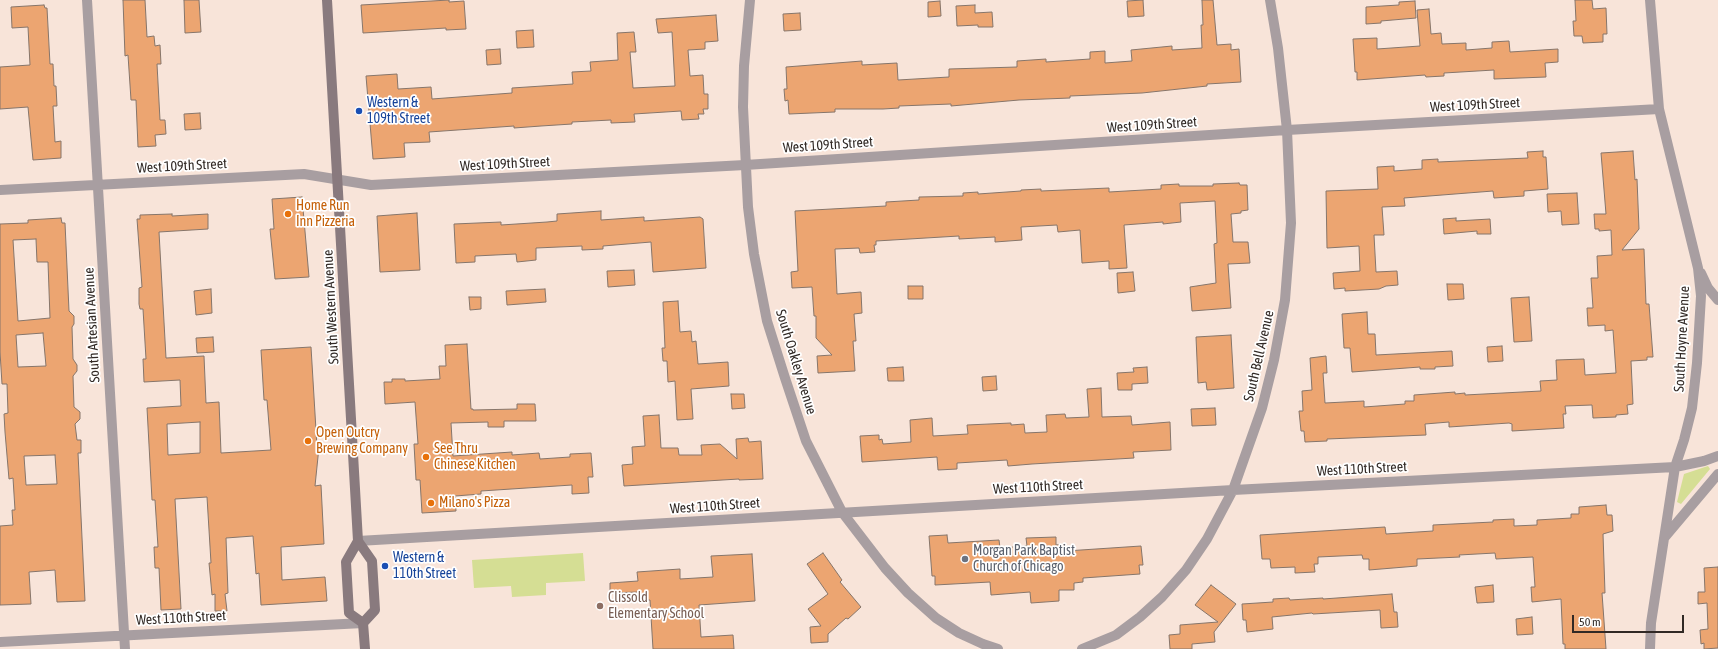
<!DOCTYPE html>
<html>
<head>
<meta charset="utf-8">
<style>
	body { margin:0 }
	#map { position:relative; width:1718px; height:649px; overflow:hidden; background:#f8e4d9; font-family:"Asap Condensed",sans-serif }
	canvas { display:block }
	.scale { position:absolute; left:1572px; top:615px; width:112px; height:18px; box-sizing:border-box; border:2px solid #312925; border-top:0; padding-left:5px; font-size:12px; line-height:14px; white-space:nowrap; color:#312925; -webkit-text-stroke:3px #fff; paint-order:stroke }
</style>
</head>
<body>
<div id="map">
<canvas width="1718" height="649"></canvas>
<div class="scale">50 m</div>
</div>
<script>
const context = document.querySelector('canvas').getContext('2d');
context.lineJoin = 'round';
function fill(path, color) {
  context.fillStyle = color;
  context.fill(path, 'evenodd');
}
function shape(rows) {
  const path = new Path2D();
  for (const r of rows) {
    path.moveTo(r[0], r[1]);
    for (let i = 2; i < r.length; i += 2) path.lineTo(r[i], r[i + 1]);
  }
  return path;
}
function strokePath(path, color, width, dash) {
  context.strokeStyle = color;
  context.lineWidth = width;
  context.lineCap = dash ? 'butt' : 'round';
  context.setLineDash(dash || []);
  context.stroke(path);
}
function label(font, color, halo, rows, align = 'center') {
  context.font = font + ' "Asap Condensed",sans-serif';
  context.lineWidth = 3.5;
  context.setLineDash([]);
  context.textBaseline = 'middle';
  context.strokeStyle = halo;
  context.fillStyle = color;
  for (const [text, x, y, turn = 0] of rows) {
    context.save();
    context.translate(x, y);
    context.rotate((+turn || 0) * Math.PI / 180);
    context.textAlign = isNaN(turn) ? turn : align;
    if (halo) context.strokeText(text, 0, 0);
    context.fillText(text, 0, 0);
    context.restore();
  }
}
const green = shape([
	[1708,466,1710,469,1681,504,1677,502,1684,474],
	[583,553,585,581,546,583,546,595,512,597,511,586,474,588,472,560]
]);
const building = shape([
	[123,0,145,0,147,37,154,36,155,46,160,45,161,64,157,64,160,120,165,120,166,134,155,135,156,146,138,147,136,100,131,100,128,55,125,56,123,0],
	[184,0,199,0,201,32,185,33,184,0],
	[449,0,449,2,464,1,466,29,446,30,446,28,363,33,361,5,449,0],
	[1143,0,1144,16,1128,17,1127,1,1143,0],
	[1202,0,1213,0,1217,45,1231,44,1231,50,1239,49,1241,82,1207,84,1207,86,1142,93,1070,96,1070,98,1019,100,951,106,951,104,899,106,899,108,883,109,835,109,835,112,789,114,788,100,785,101,784,89,787,89,786,67,862,61,862,65,897,63,898,80,949,77,949,69,1017,67,1017,61,1046,59,1046,62,1090,59,1090,52,1105,51,1105,63,1132,61,1131,50,1172,46,1172,50,1202,48,1201,25,1203,25,1202,0],
	[1575,0,1592,0,1593,9,1606,8,1607,34,1603,34,1603,42,1583,43,1582,36,1574,36,1573,21,1576,21,1575,0],
	[940,1,941,16,928,17,928,2,940,1],
	[1415,1,1416,18,1381,21,1381,23,1366,24,1366,7,1399,5,1399,2,1415,1],
	[44,5,45,8,47,8,50,64,53,64,54,86,56,86,57,106,53,106,55,142,61,141,61,158,33,160,28,107,0,109,0,67,30,65,28,27,12,28,11,7,44,5],
	[975,5,975,13,992,12,993,27,978,27,978,25,957,26,956,6,975,5],
	[1429,9,1431,34,1441,33,1442,44,1466,43,1466,50,1492,48,1492,42,1509,41,1510,52,1558,49,1558,62,1545,63,1546,77,1494,79,1494,70,1444,73,1444,76,1426,77,1425,75,1357,80,1357,72,1355,72,1353,39,1377,38,1377,49,1420,46,1417,10,1429,9],
	[800,13,801,30,784,31,783,14,800,13],
	[716,15,718,41,705,42,705,49,688,50,690,76,703,75,704,94,708,94,708,109,703,109,704,114,698,114,699,119,682,120,681,111,634,114,635,122,611,123,611,120,572,122,572,124,541,126,514,128,514,126,429,132,430,142,404,143,405,157,373,159,366,76,397,74,398,89,431,87,432,99,512,93,512,88,573,84,572,72,591,71,590,62,618,60,617,33,634,32,636,52,630,52,633,88,675,86,672,32,658,33,656,19,716,15],
	[533,30,534,47,517,48,516,31,533,30],
	[500,49,501,64,487,65,486,50,500,49],
	[200,113,201,129,185,130,184,114,200,113],
	[1543,151,1543,157,1546,157,1548,189,1524,191,1524,196,1494,198,1493,191,1404,198,1405,206,1382,207,1384,235,1374,235,1376,272,1397,271,1398,285,1386,286,1379,289,1345,291,1345,288,1334,289,1333,273,1360,271,1359,246,1327,248,1326,191,1378,189,1377,167,1394,166,1394,171,1422,169,1422,160,1438,159,1438,162,1528,158,1527,152,1543,151],
	[1633,151,1635,180,1637,179,1639,229,1622,250,1644,249,1646,304,1649,304,1653,357,1647,357,1647,360,1631,361,1633,404,1627,405,1628,414,1616,415,1616,417,1593,418,1592,405,1565,406,1566,414,1563,414,1564,428,1512,431,1512,424,1509,423,1449,427,1449,422,1425,424,1426,435,1327,439,1327,441,1305,442,1304,431,1301,431,1299,411,1303,411,1302,391,1312,390,1310,358,1326,356,1327,373,1323,373,1325,403,1364,401,1364,407,1405,404,1405,401,1414,401,1414,395,1455,392,1455,394,1465,393,1465,395,1541,391,1540,381,1557,380,1556,360,1584,359,1585,375,1616,373,1613,330,1605,331,1605,325,1588,326,1587,308,1593,308,1591,278,1598,278,1597,256,1612,255,1611,230,1599,231,1599,229,1595,229,1594,214,1606,214,1601,153,1633,151],
	[1239,183,1240,185,1247,185,1248,210,1241,211,1241,213,1231,214,1233,242,1248,242,1250,263,1228,264,1231,308,1192,311,1190,287,1216,283,1214,244,1217,243,1215,201,1180,203,1181,222,1163,224,1163,222,1124,225,1127,268,1109,269,1109,261,1082,263,1080,230,1058,232,1057,225,1021,227,1022,240,995,242,995,237,959,239,959,236,876,241,876,245,874,245,875,252,860,253,859,248,835,249,837,294,861,292,862,313,854,314,856,341,853,341,855,371,818,373,817,356,832,355,816,338,816,316,814,316,812,287,792,288,791,272,798,271,795,211,886,206,886,202,919,200,919,197,963,196,963,193,978,192,978,194,1021,191,1021,190,1041,189,1041,191,1109,188,1109,192,1161,189,1161,185,1179,184,1179,186,1213,186,1213,184,1239,183],
	[1577,193,1579,224,1562,225,1561,211,1548,212,1547,194,1577,193],
	[302,197,309,277,275,279,270,229,274,229,272,199,302,197],
	[601,211,601,220,644,217,644,221,700,217,703,219,706,268,653,272,651,242,603,246,603,249,582,250,582,246,536,248,536,260,517,262,516,254,475,256,475,262,456,263,454,224,501,222,501,225,547,222,557,221,557,214,601,211],
	[417,213,420,270,380,272,377,216,417,213],
	[172,214,172,216,208,214,208,229,159,232,166,358,204,356,206,403,219,402,221,453,271,450,267,400,264,400,261,350,311,347,317,447,319,447,315,486,321,485,324,544,281,547,282,580,325,577,327,601,261,605,259,573,256,574,253,536,226,538,228,593,225,594,227,611,215,611,215,594,212,595,209,563,211,563,207,497,175,499,181,609,161,610,159,568,155,568,154,547,158,547,155,500,152,500,147,408,181,406,180,380,144,382,143,359,146,359,143,309,140,309,139,304,139,288,142,287,137,219,140,219,140,215,172,214],
	[200,422,200,453,168,455,167,424,200,422],
	[61,218,62,223,65,223,69,311,74,316,74,324,72,327,73,359,77,365,77,371,73,376,74,407,80,412,80,419,75,424,77,440,81,440,81,453,78,453,85,601,57,602,55,570,29,572,31,604,0,605,0,526,13,525,12,510,15,510,13,478,9,479,5,432,4,414,8,413,7,384,2,384,0,352,0,224,28,223,28,220,61,218],
	[36,239,37,262,48,262,50,318,18,321,13,240,36,239],
	[43,333,46,366,18,367,16,335,43,333],
	[55,455,57,484,26,485,24,456,55,455],
	[1456,218,1456,221,1490,219,1491,234,1477,234,1477,231,1444,234,1443,219,1456,218],
	[634,270,635,285,608,287,607,271,634,270],
	[1133,272,1135,291,1118,293,1117,273,1133,272],
	[1447,284,1463,284,1464,299,1448,300,1447,284],
	[908,286,923,286,923,299,908,299,908,286],
	[211,289,212,313,196,315,194,291,211,289],
	[545,289,546,302,507,305,506,291,545,289],
	[469,297,481,297,481,309,470,310,469,297],
	[1529,297,1532,341,1514,342,1511,298,1529,297],
	[678,301,680,332,691,331,692,342,696,341,698,364,728,362,729,386,691,389,693,419,677,420,675,381,668,382,667,361,663,361,662,348,665,348,663,302,678,301],
	[1367,312,1368,334,1375,334,1376,355,1452,351,1453,366,1435,367,1435,369,1420,369,1420,367,1352,372,1350,348,1344,348,1342,314,1367,312],
	[1231,335,1234,388,1207,390,1206,382,1198,383,1196,337,1231,335],
	[213,337,214,352,197,353,196,338,213,337],
	[467,344,471,409,473,409,473,410,517,409,517,404,535,404,536,421,504,421,504,427,488,427,488,422,451,423,453,456,512,452,512,455,539,453,540,459,570,457,570,454,591,453,593,477,588,477,589,493,572,494,572,485,481,491,481,494,455,496,456,511,422,513,420,480,416,480,414,444,418,444,415,402,385,404,384,382,392,382,392,379,405,379,405,381,440,379,439,366,446,366,445,345,467,344],
	[1502,346,1503,361,1488,362,1487,347,1502,346],
	[903,367,904,381,888,381,887,368,903,367],
	[1147,367,1148,383,1132,384,1132,390,1118,390,1117,373,1134,372,1133,368,1147,367],
	[996,376,997,390,983,391,982,377,996,376],
	[1101,388,1102,417,1131,416,1132,425,1170,422,1171,450,1133,452,1134,458,1032,464,1008,466,1007,460,957,463,957,469,938,470,937,457,862,462,860,436,879,435,879,440,882,439,883,444,911,442,910,420,932,418,933,436,968,434,967,425,1011,423,1011,425,1024,424,1025,433,1047,432,1046,415,1065,414,1066,418,1089,417,1087,389,1101,388],
	[731,394,744,394,745,408,732,409,731,394],
	[1215,408,1216,425,1192,426,1191,409,1215,408],
	[659,415,661,448,678,448,679,455,702,455,701,445,720,444,737,459,736,439,748,438,749,442,761,441,763,479,739,480,739,479,624,486,622,465,633,464,632,447,645,446,643,416,659,415],
	[1606,505,1607,515,1612,515,1613,531,1603,534,1605,593,1602,593,1606,649,1565,649,1565,644,1563,644,1561,599,1532,602,1531,587,1535,587,1533,557,1496,559,1495,553,1459,555,1460,557,1417,559,1417,566,1369,570,1369,559,1363,559,1362,555,1318,557,1318,564,1314,564,1315,572,1295,573,1295,567,1271,568,1270,559,1262,559,1260,535,1385,527,1386,534,1433,531,1433,525,1493,522,1493,520,1514,519,1514,526,1537,525,1537,520,1571,518,1571,514,1579,514,1579,507,1606,505],
	[947,535,948,543,999,540,1000,548,1027,546,1026,538,1056,537,1056,545,1065,544,1066,551,1141,546,1143,565,1139,565,1140,574,1083,578,1083,582,1074,583,1074,590,1059,590,1059,601,1031,603,1030,592,991,595,990,582,935,585,935,576,932,576,929,536,947,535],
	[823,553,842,580,840,582,861,607,848,619,846,618,828,634,828,642,811,643,810,627,821,626,808,609,828,594,807,564,823,553],
	[752,554,755,601,699,605,701,637,733,635,734,649,653,649,650,600,639,601,638,592,610,593,610,583,638,581,637,572,680,569,680,579,713,577,711,556,752,554],
	[1718,567,1718,648,1704,649,1704,643,1701,644,1700,630,1708,629,1707,603,1698,604,1698,592,1705,592,1704,568,1718,567],
	[1211,585,1236,604,1214,632,1215,642,1192,644,1192,649,1170,649,1169,635,1180,634,1180,625,1218,622,1195,605,1211,585],
	[1493,585,1494,602,1477,603,1475,587,1493,585],
	[1392,594,1394,612,1397,612,1398,627,1381,628,1380,610,1313,614,1312,613,1272,617,1273,629,1247,632,1246,620,1243,620,1242,604,1273,602,1273,599,1289,598,1290,600,1323,598,1323,599,1392,594],
	[1532,617,1533,634,1517,635,1516,619,1532,617]
]);
const minor = shape([
	[87,0,125,649],
	[750,0,744,66,743,107,748,207,754,254,767,321,785,378,806,441,842,512,885,568,908,593,936,618,959,633,983,644,998,649],
	[1650,0,1659,109,1698,268,1701,296,1697,363,1692,408,1684,440,1675,467,1651,623,1650,649],
	[0,190,304,174,371,185,745,165,1287,130,1659,109],
	[1701,273,1708,288,1718,300],
	[1664,538,1718,474],
	[358,541,1233,490,1675,467,1704,461,1718,456],
	[0,642,363,623],
	[1082,649,1116,635,1140,617,1162,597,1186,570,1207,539,1233,490,1262,408,1274,360,1285,300,1291,223,1287,130,1278,48,1270,0]
]);
const secondary = shape([
	[327,0,358,541,372,561,375,610,363,623,365,649],
	[358,541,346,562,349,613,363,623]
]);
const markers = [
	[359,111,4,"#1a4fb4"],
	[288,214,4,"#e8710a"],
	[308,441,4,"#e8710a"],
	[426,457,4,"#e8710a"],
	[431,503,4,"#e8710a"],
	[965,559,4,"#6b7280"],
	[385,566,4,"#1a4fb4"],
	[600,606,4,"#8d6e63"]
];
const transitNames = [
	["Western &",367,103],
	["109th Street",367,119],
	["Western &",393,558],
	["110th Street",393,574]
];
const streetNames = [
	["West 109th Street",1475,105,-3],
	["West 109th Street",1152,125,-4],
	["West 109th Street",828,145,-4],
	["West 109th Street",505,164,-3],
	["West 109th Street",182,166,-3],
	["South Western Avenue",331,307,-93],
	["South Artesian Avenue",92,325,-93],
	["South Hoyne Avenue",1682,339,-87],
	["South Bell Avenue",1259,356,-77],
	["South Oakley Avenue",796,362,73],
	["West 110th Street",1362,469,-3],
	["West 110th Street",1038,487,-3],
	["West 110th Street",715,506,-4],
	["West 110th Street",181,618,-3]
];
const foodNames = [
	["Home Run",296,206],
	["Inn Pizzeria",296,222],
	["Open Outcry",316,433],
	["Brewing Company",316,449],
	["See Thru",434,449],
	["Chinese Kitchen",434,465],
	["Milano's Pizza",439,503]
];
const worshipNames = [
	["Morgan Park Baptist",973,551],
	["Church of Chicago",973,567]
];
const educationNames = [
	["Clissold",608,598],
	["Elementary School",608,614]
];
fill(green, '#d5de94');
fill(building, '#eca571');
strokePath(building, '#86756a', 1);
strokePath(minor, '#a89ea1', 10);
strokePath(secondary, '#897a7e', 10);
for (const [x, y, r, color] of markers) {
  const dot = new Path2D();
  dot.arc(x, y, r, 0, 2 * Math.PI);
  context.fillStyle = color;
  context.fill(dot);
  strokePath(dot, '#fff', 1.5);
}
label('14px', '#164399', '#fff', transitNames, 'left');
label('14px', '#312925', '#fff', streetNames);
label('14px', '#c56008', '#fff', foodNames, 'left');
label('14px', '#5b616d', '#fff', worshipNames, 'left');
label('14px', '#785e54', '#fff', educationNames, 'left');
</script>
</body>
</html>
